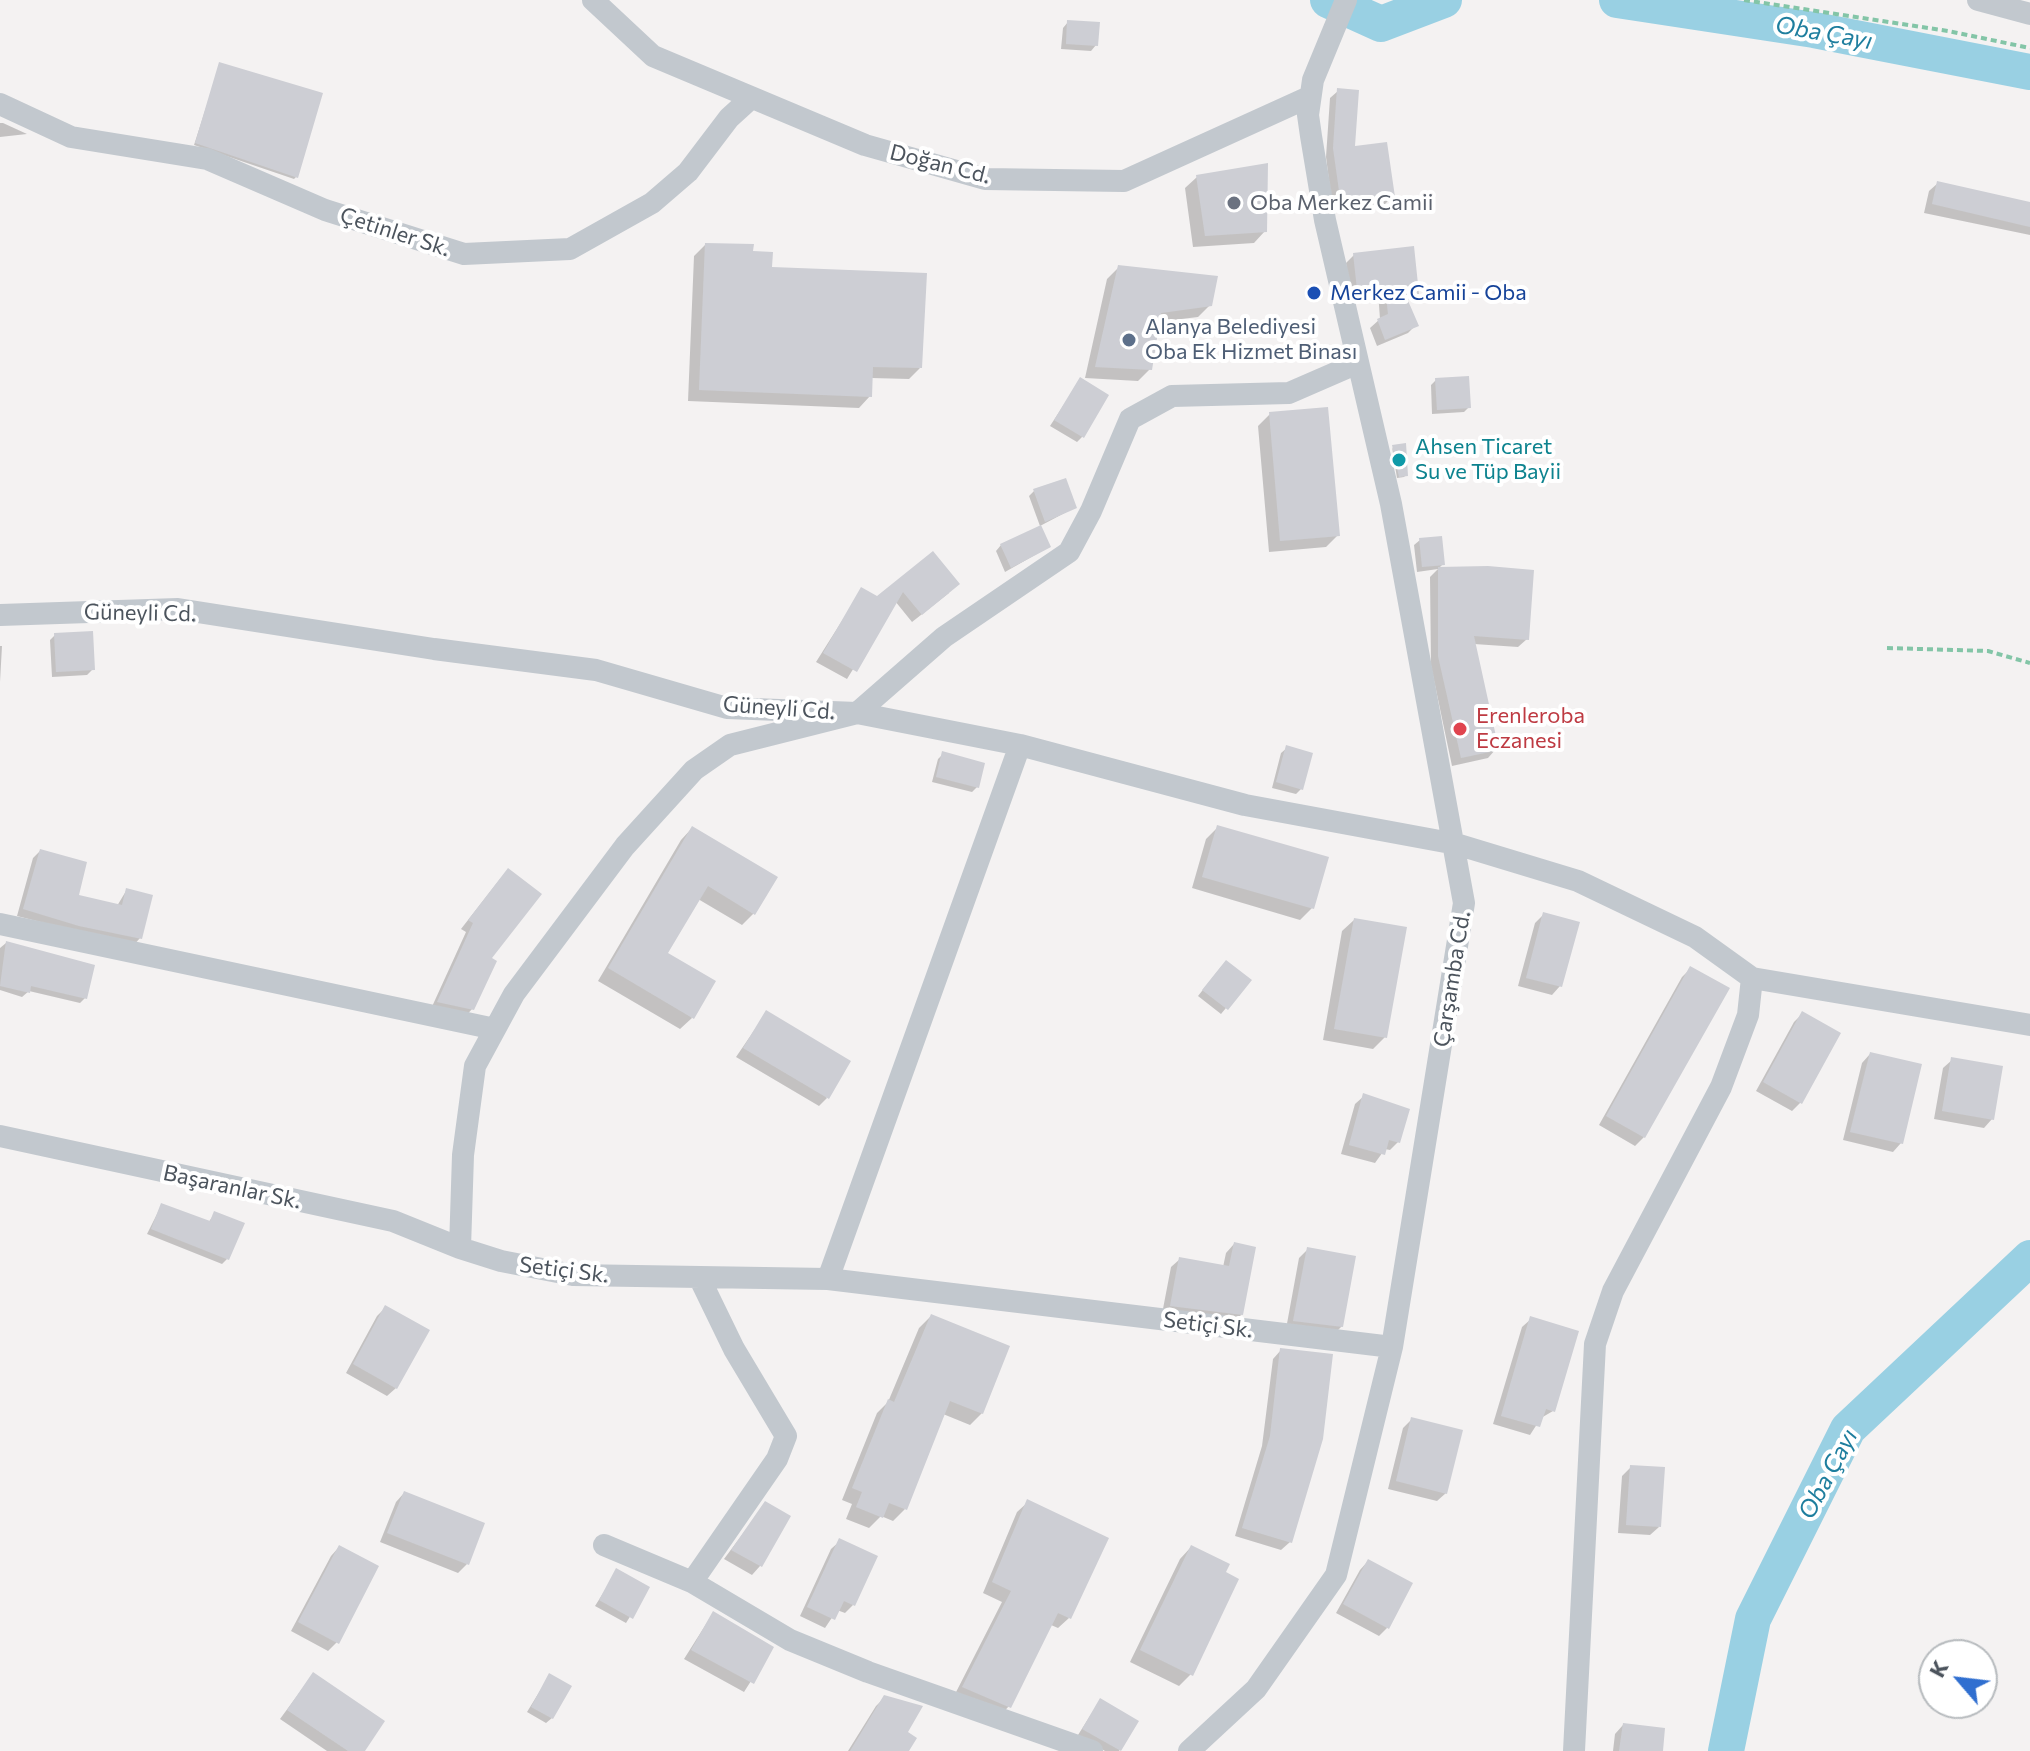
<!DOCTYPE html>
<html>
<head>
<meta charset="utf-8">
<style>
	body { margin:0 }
	#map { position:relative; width:2030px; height:1751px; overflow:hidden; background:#f4f2f2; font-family:Commissioner,sans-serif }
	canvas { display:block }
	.north { position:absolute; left:1918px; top:1639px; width:80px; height:80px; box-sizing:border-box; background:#fff; border:2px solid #b7bbbe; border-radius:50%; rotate:298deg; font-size:22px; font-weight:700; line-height:32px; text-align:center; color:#4c545d }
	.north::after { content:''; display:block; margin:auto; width:28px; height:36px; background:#306fd0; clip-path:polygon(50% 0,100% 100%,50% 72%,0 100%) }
</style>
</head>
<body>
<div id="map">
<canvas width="2030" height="1751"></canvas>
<div class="north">K</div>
</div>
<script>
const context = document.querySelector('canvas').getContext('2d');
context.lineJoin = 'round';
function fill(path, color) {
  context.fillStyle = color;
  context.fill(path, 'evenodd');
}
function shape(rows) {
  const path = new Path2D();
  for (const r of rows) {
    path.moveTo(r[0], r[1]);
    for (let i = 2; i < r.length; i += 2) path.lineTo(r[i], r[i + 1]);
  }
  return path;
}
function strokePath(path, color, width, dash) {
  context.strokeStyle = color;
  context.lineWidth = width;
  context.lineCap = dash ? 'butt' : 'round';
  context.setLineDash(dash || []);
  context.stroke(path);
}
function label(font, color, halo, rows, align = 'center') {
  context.font = font + ' Commissioner,sans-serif';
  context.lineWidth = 8;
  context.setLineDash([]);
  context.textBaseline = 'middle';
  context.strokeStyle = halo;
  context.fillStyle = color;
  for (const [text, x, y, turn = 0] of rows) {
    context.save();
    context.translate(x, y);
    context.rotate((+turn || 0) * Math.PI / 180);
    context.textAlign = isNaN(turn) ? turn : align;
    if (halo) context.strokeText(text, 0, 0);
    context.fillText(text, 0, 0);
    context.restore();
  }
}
const shadow = shape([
	[1068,22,1096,45,1091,51,1061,49,1063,28],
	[220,64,296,177,294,179,194,145],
	[1338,91,1353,149,1393,196,1385,204,1333,212,1326,157,1330,98],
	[0,123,3,123,27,134,0,137],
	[1197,177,1265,231,1254,243,1193,247,1185,188],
	[1938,183,2030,204,2030,235,1924,213,1929,191],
	[705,245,751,253,920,368,909,379,871,378,870,396,859,408,688,401,694,256],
	[1354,255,1417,294,1406,302,1416,325,1408,333,1377,346,1370,328,1380,319,1378,292,1350,295,1346,263],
	[1119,267,1210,305,1198,317,1157,322,1150,369,1138,381,1085,378,1107,279],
	[1080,380,1082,437,1077,442,1050,426],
	[1436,380,1469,407,1464,412,1432,414,1431,385],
	[1270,414,1338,535,1326,547,1269,552,1258,426],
	[1392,447,1406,475,1404,477,1397,478],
	[1034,491,1074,508,1040,526,1029,496],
	[1420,540,1443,564,1438,569,1527,639,1518,647,1474,644,1496,749,1488,758,1452,766,1431,666,1430,577,1438,569,1417,572,1414,545],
	[1001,545,1049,547,1005,572,996,551],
	[932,553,949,593,912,622,895,601,847,679,816,662,862,589,878,598],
	[55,635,92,670,87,675,52,677,50,640],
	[0,646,2,646,0,682],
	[1287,748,1301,789,1296,794,1272,788,1281,753],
	[943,754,977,787,972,792,932,782,938,759],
	[1218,827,1312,908,1300,920,1192,888,1206,839],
	[692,828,754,913,742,925,698,899,665,954,692,1018,680,1029,598,981,681,840],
	[40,851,76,896,117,906,126,891,140,938,133,946,17,916,33,858],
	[500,879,489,959,472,1009,464,1018,430,1011,466,932,461,929],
	[1544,914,1560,986,1552,995,1518,986,1535,923],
	[1354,920,1385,1037,1373,1049,1323,1040,1342,931],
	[6,943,85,998,80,1003,29,991,22,997,0,990,0,948],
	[1221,967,1249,980,1221,1014,1198,996],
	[1691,968,1644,1137,1635,1146,1599,1125,1682,977],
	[766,1013,827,1098,819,1106,736,1057],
	[1802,1014,1801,1102,1792,1111,1756,1091,1794,1022],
	[1870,1054,1901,1143,1893,1152,1843,1140,1862,1063],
	[1952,1060,1992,1119,1984,1128,1934,1119,1943,1068],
	[1364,1096,1398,1142,1390,1150,1385,1149,1375,1163,1341,1154,1355,1104],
	[161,1206,208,1223,215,1213,227,1259,222,1264,147,1234],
	[1234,1244,1242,1314,1233,1323,1162,1314,1171,1267,1180,1259,1223,1267,1226,1253],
	[1308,1249,1342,1326,1333,1335,1286,1329,1299,1258],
	[385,1308,396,1388,387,1396,346,1373,377,1316],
	[931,1316,982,1413,970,1425,943,1414,905,1509,893,1521,881,1516,869,1528,846,1519,852,1504,842,1500,877,1413,888,1402,919,1328],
	[1531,1319,1553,1411,1541,1418,1530,1435,1493,1424,1522,1327],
	[1281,1350,1290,1542,1281,1550,1235,1536,1262,1446,1273,1359],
	[1412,1419,1446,1493,1437,1501,1388,1489,1403,1428],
	[1631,1467,1659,1527,1650,1535,1618,1533,1622,1476],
	[404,1493,483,1524,467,1564,458,1573,380,1542,396,1502],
	[1028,1502,1069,1618,1058,1628,1051,1625,1009,1706,999,1717,953,1698,1002,1602,983,1593,1017,1512],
	[765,1504,760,1566,752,1575,724,1559],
	[840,1541,853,1605,845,1613,837,1610,825,1628,800,1616,831,1549],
	[339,1547,337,1642,328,1651,291,1631,331,1556],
	[1191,1547,1191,1674,1179,1686,1130,1662,1180,1559],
	[1368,1561,1387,1628,1379,1636,1336,1613,1360,1570],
	[617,1571,648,1588,626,1623,595,1606],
	[713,1613,772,1648,744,1692,684,1659],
	[313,1674,363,1751,327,1751,280,1719],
	[549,1676,552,1718,546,1723,527,1712],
	[885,1697,906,1751,848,1751,876,1706],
	[1100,1700,1136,1721,1119,1751,1105,1751,1078,1735],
	[1623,1725,1661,1751,1613,1751,1615,1734]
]);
const river = shape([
	[1328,0,1381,24,1444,0],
	[1617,0,1814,30,2030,72],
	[1726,1751,1753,1619,1848,1429,2030,1258]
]);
const building = shape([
	[1067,20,1100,22,1098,46,1066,44],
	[219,62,323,93,298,178,195,143],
	[1337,88,1359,90,1355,146,1387,142,1395,197,1341,205,1333,148],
	[1268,163,1267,232,1205,236,1196,175],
	[1937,181,2030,202,2030,227,1932,204],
	[705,243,754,244,753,251,773,252,772,267,927,273,922,368,873,367,872,397,699,390],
	[1414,246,1419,294,1406,296,1419,326,1385,340,1377,319,1388,314,1385,286,1357,289,1353,253],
	[1118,265,1218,276,1212,306,1161,313,1152,370,1095,367],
	[1469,376,1471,408,1437,410,1435,378],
	[1080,377,1109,395,1084,438,1054,420],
	[1328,407,1340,536,1280,541,1269,412],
	[1406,443,1408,476,1399,477,1392,445],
	[1066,478,1077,508,1045,522,1033,489],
	[1041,525,1051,547,1011,568,1000,544],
	[1442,536,1445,565,1422,567,1419,538],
	[933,551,960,584,922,615,903,592,857,672,823,653,861,587,877,596],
	[1488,566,1534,570,1529,640,1474,636,1499,750,1461,758,1438,656,1438,567],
	[93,631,95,670,56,672,54,633],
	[1286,745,1313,753,1303,790,1276,782],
	[942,751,985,763,979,788,936,777],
	[1217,825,1329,857,1314,909,1202,877],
	[692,826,778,877,755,915,708,886,668,953,716,981,694,1019,608,968],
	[40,849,87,862,79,895,122,905,126,888,153,895,142,939,79,926,23,909],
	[508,868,542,894,492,958,497,961,474,1010,437,1002,473,923,468,920],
	[1543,912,1580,922,1562,987,1526,978],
	[1354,918,1407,927,1387,1038,1334,1029],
	[6,941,95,965,87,999,31,986,30,993,0,986],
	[1226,960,1252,980,1228,1010,1202,990],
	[1690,966,1730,988,1645,1138,1606,1116],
	[766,1010,851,1061,829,1099,743,1048],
	[1802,1011,1841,1033,1802,1104,1763,1082],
	[1870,1052,1922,1064,1903,1144,1850,1132],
	[1951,1057,2003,1066,1994,1120,1942,1111],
	[1363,1093,1410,1109,1400,1143,1389,1140,1385,1155,1349,1145],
	[161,1203,210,1221,214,1211,245,1223,229,1260,151,1229],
	[1234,1242,1256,1247,1243,1315,1170,1306,1179,1257,1229,1266],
	[1307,1247,1356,1256,1343,1327,1293,1321],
	[385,1305,430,1330,397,1389,353,1364],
	[931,1314,1010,1346,983,1414,950,1401,907,1510,889,1503,883,1518,856,1507,862,1492,852,1488,888,1399,894,1402],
	[1530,1316,1579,1331,1555,1412,1546,1409,1540,1427,1501,1416],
	[1280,1348,1333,1354,1323,1439,1292,1543,1242,1528,1270,1436],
	[1411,1417,1463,1430,1447,1494,1396,1481],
	[1630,1465,1665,1467,1661,1527,1626,1525],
	[404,1491,485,1523,469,1565,387,1533],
	[1027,1499,1109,1538,1071,1619,1058,1613,1011,1708,962,1687,1011,1591,992,1582],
	[765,1501,791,1516,762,1567,731,1550],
	[839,1538,878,1556,855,1606,844,1601,835,1620,807,1607],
	[339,1545,379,1566,339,1644,298,1622],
	[1191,1545,1230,1564,1226,1572,1239,1579,1193,1676,1140,1650],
	[1368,1559,1413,1583,1389,1629,1343,1604],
	[616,1568,650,1587,633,1619,599,1600],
	[713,1611,774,1647,754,1684,691,1650],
	[313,1672,385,1721,365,1751,348,1751,287,1710],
	[549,1673,572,1686,553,1719,531,1707],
	[884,1695,923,1706,908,1732,917,1738,909,1751,850,1751],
	[1100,1698,1139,1721,1121,1751,1082,1729],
	[1623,1723,1665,1728,1663,1751,1619,1751]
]);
const path = shape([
	[1744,0,1948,31,2030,48],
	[1887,648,1988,651,2030,663]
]);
const minor = shape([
	[593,0,653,56,865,145,985,179,1124,181,1309,97],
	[1978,0,2030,14],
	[0,104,71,137,207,159,325,210,464,254,570,249,652,203,688,172,729,118,751,98],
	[1358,363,1289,393,1172,396,1130,419,1091,511,1069,552,944,637,857,713,730,745,694,770,625,846,514,994,475,1066,463,1155,460,1248,501,1261,573,1275,828,1279,1392,1347],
	[0,615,178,609,434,649,596,670,727,708,857,713,1020,745,1245,805,1456,844,1578,881,1695,937,1752,978,1748,1015,1721,1087,1613,1291,1595,1344,1574,1751],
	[0,924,495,1029],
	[1752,978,2030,1025],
	[0,1136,393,1221,460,1248],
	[828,1279,1020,745],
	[604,1545,692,1582,790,1640,868,1672,1092,1751],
	[692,1582,777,1459,786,1436,734,1349,700,1279],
	[1189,1751,1256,1689,1336,1575,1392,1347,1464,903,1391,504,1325,220,1311,136,1308,115,1313,80,1346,0]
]);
const markers = [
	[1234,203,8,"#6b7280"],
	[1314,293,8,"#1a4fb4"],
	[1129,340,8,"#5c6f8a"],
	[1399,460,8,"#0f9aa8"],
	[1460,729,8,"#e0444e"]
];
const streetNames = [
	["Doğan Cd.",940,164,14],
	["Çetinler Sk.",395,232,18],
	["Güneyli Cd.",140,613,1],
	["Güneyli Cd.",779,708,4],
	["Çarşamba Cd.",1452,979,-81],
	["Başaranlar Sk.",232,1187,12],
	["Setiçi Sk.",564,1270,7],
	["Setiçi Sk.",1208,1325,7]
];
const worshipNames = [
	["Oba Merkez Camii",1250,203]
];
const transitNames = [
	["Merkez Camii - Oba",1330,293]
];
const serviceNames = [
	["Alanya Belediyesi",1145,327],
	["Oba Ek Hizmet Binası",1145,352]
];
const cultureNames = [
	["Ahsen Ticaret",1415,447],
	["Su ve Tüp Bayii",1415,472]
];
const healthNames = [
	["Erenleroba",1476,716],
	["Eczanesi",1476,741]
];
const waterNames = [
	["Oba Çayı",1824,33,10],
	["Oba Çayı",1828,1474,-62]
];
fill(shadow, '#0003');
strokePath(river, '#99d0e3', 36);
fill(building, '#cdced4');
strokePath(path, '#83c5a7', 4, [6, 4]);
strokePath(minor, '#c2c8ce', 22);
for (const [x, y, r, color] of markers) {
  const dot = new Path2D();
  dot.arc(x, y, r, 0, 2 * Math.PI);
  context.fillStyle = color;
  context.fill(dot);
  strokePath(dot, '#fff', 3);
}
label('22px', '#4c545d', '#fff', streetNames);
label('22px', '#5b616d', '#fff', worshipNames, 'left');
label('22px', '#164399', '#fff', transitNames, 'left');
label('22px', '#4e5e75', '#fff', serviceNames, 'left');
label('22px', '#0d838f', '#fff', cultureNames, 'left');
label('22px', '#be3a42', '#fff', healthNames, 'left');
label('italic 24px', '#1e7e9e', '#fff', waterNames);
</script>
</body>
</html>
